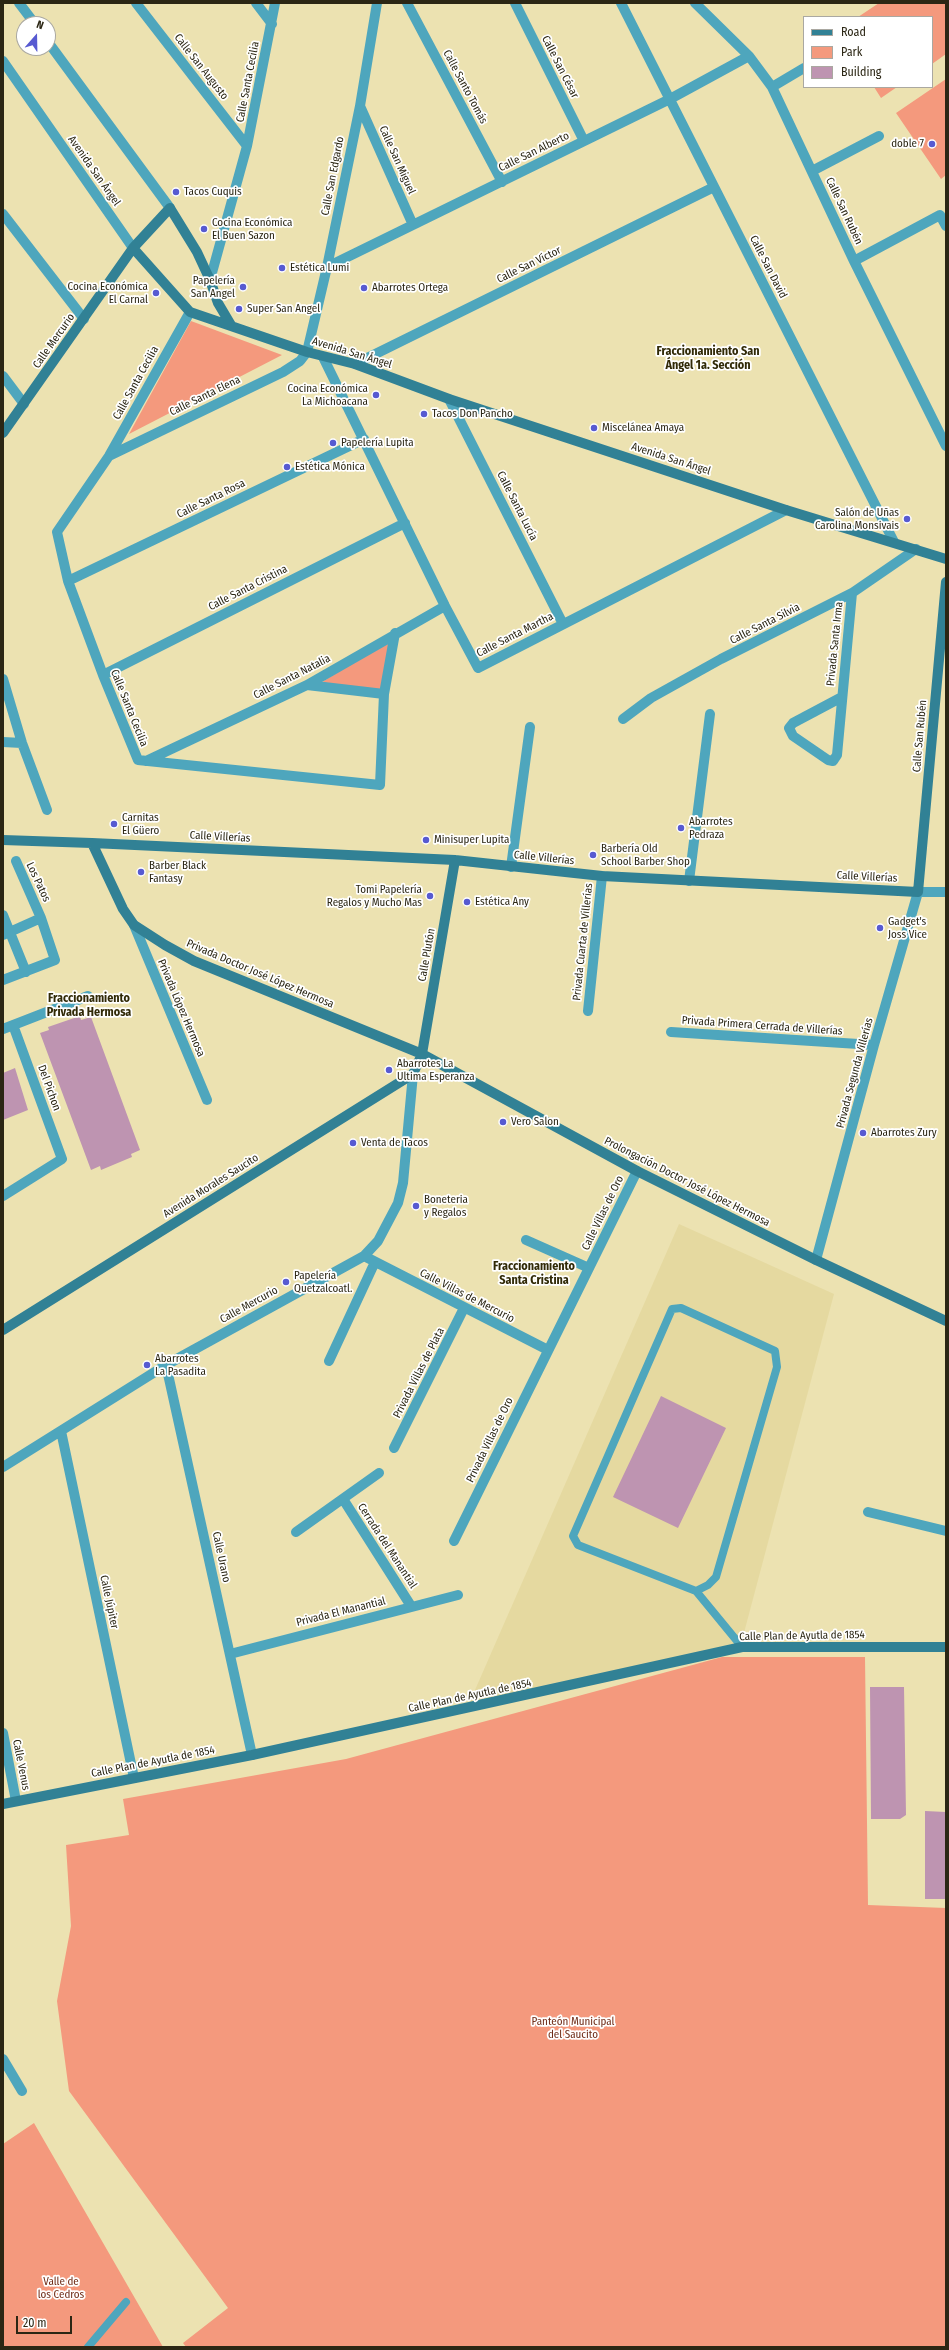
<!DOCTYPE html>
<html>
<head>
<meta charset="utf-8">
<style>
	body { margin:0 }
	#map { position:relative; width:949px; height:2350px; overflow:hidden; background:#ece2b1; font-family:"Fira Sans Condensed",sans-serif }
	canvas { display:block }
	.frame { position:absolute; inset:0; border:4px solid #2b2614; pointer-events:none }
	.legend { position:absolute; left:803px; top:16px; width:130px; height:72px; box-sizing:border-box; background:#fff; border:1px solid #aaa8a1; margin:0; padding:5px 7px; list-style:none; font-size:12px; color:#2b2614 }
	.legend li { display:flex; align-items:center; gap:8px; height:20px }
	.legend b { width:20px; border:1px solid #aaa8a1 }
	.north { position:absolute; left:16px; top:16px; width:40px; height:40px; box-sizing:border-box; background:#fff; border:1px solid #aaa8a1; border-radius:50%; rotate:20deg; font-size:11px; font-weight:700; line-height:16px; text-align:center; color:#2b2614 }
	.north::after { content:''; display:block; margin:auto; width:14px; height:18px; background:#575ad1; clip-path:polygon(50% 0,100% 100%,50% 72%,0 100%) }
	.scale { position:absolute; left:16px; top:2316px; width:56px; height:18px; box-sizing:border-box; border:2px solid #2b2614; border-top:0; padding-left:5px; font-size:12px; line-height:14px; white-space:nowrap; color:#2b2614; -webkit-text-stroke:3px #fff; paint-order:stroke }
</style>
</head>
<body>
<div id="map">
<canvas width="949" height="2350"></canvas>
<div class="frame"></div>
<ul class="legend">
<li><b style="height:5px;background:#318195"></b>Road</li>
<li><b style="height:11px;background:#f4997d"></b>Park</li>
<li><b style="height:11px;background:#be94b1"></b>Building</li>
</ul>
<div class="north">N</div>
<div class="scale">20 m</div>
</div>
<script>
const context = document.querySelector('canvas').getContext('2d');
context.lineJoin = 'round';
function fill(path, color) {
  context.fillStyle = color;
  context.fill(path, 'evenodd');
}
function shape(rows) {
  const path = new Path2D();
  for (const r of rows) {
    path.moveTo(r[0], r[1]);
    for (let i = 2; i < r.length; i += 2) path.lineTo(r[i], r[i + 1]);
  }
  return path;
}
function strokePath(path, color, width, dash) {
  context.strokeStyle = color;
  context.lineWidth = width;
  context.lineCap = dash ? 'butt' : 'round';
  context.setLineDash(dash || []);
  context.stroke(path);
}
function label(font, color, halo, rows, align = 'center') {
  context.font = font + ' "Fira Sans Condensed",sans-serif';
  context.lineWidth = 3.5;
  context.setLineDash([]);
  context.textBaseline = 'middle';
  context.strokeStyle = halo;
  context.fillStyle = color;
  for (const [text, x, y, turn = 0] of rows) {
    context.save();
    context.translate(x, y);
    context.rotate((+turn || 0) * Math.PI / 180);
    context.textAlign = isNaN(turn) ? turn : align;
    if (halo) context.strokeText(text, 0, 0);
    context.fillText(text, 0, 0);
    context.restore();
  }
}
const built = shape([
	[679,1224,834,1294,741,1644,468,1706]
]);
const green = shape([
	[879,3,946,3,946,54,932,64,932,17,858,17],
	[946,79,946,175,941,179,896,113],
	[874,87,897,87,881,98],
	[191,321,282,355,129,434],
	[391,639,381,691,319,684],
	[722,1657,865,1657,868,1905,946,1908,946,2347,186,2347,183,2343,228,2308,69,2091,57,2001,71,1926,66,1845,129,1835,123,1799,346,1759],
	[34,2123,163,2347,3,2347,3,2144]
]);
const building = shape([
	[80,1016,81,1020,91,1017,140,1150,131,1154,132,1157,101,1170,100,1166,91,1170,40,1033,49,1030,48,1027],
	[15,1068,28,1110,3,1120,3,1073],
	[661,1396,726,1428,678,1528,613,1497],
	[870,1687,904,1687,906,1815,900,1819,871,1819],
	[925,1811,946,1812,946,1899,925,1899]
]);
const lane = shape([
	[696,1591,708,1585,716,1577,777,1367,775,1351,681,1308,672,1309,573,1536,578,1545,696,1591,742,1647],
	[88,2347,126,2302]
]);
const street = shape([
	[19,3,35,24],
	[136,3,247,146],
	[256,3,272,24],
	[407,3,502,182],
	[515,3,584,141],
	[621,3,894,542],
	[695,3,749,56,772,87,854,261,946,446],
	[48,42,170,208],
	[3,61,133,248],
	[772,87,804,68],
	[360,106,413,225],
	[812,171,879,136],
	[3,214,84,319],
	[854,261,940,215,946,226],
	[327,267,670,99,749,56],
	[210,280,247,146,275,3],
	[190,312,109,456,57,532,68,581,103,675,138,760,380,785,384,694,395,633],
	[323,357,445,606,478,668,786,510],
	[355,364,714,187],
	[3,376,24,404],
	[449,399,563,624],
	[109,456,283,372,300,361,307,352,327,267,360,106,377,3],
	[68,581,364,439],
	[103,675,405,523],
	[3,679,22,743,47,810],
	[307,685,384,694],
	[842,697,793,723,789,728,793,736,828,760,833,761,837,755,852,593],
	[623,719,651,698,721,659,852,593,916,549],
	[3,742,22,743],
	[146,761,307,685,445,606],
	[511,867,530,727],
	[689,881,710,714],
	[3,915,26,972],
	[134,925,207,1100],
	[3,935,41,918],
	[3,980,55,960,41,918,16,861],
	[588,1011,602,876],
	[3,1029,88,996],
	[671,1032,874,1045],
	[3,1196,62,1159,13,1025],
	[526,1240,589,1268],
	[364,1256,548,1350],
	[816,1260,874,1045,918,892,946,892],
	[329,1361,375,1262],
	[166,1365,252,1755],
	[61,1431,134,1778],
	[394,1448,464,1308],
	[3,1467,166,1365,364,1256,378,1241,398,1203,403,1183,413,1074],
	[343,1499,411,1606],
	[868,1512,946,1531],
	[296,1532,379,1473],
	[454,1541,637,1171],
	[230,1654,458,1595],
	[3,1733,16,1801],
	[3,2059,22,2091]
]);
const secondary = shape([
	[133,248,190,312,307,352,355,364,449,399,786,510,946,559],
	[3,433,133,248,170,208,197,252,210,280,218,303,231,325],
	[3,840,92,843,455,860,602,876,918,892,946,582],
	[92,843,123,909,134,925,165,945,194,961,422,1054,637,1171,816,1260,946,1321],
	[3,1330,413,1074,422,1054,455,860],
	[3,1804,252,1755,742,1647,946,1647]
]);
const markers = [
	[932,144,4,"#575ad1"],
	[176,192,4,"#575ad1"],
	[204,229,4,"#575ad1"],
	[282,268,4,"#575ad1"],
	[243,287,4,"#575ad1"],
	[364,288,4,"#575ad1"],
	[156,293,4,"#575ad1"],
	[239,309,4,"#575ad1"],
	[376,395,4,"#575ad1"],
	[424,414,4,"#575ad1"],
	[594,428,4,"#575ad1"],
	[333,443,4,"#575ad1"],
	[287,467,4,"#575ad1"],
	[907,519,4,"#575ad1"],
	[114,824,4,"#575ad1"],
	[681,828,4,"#575ad1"],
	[426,840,4,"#575ad1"],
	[593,855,4,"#575ad1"],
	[141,872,4,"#575ad1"],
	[430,896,4,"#575ad1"],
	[467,902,4,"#575ad1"],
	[880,928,4,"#575ad1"],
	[389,1070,4,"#575ad1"],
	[503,1122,4,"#575ad1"],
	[863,1133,4,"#575ad1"],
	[353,1143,4,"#575ad1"],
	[416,1206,4,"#575ad1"],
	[286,1282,4,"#575ad1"],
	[147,1365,4,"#575ad1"]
];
const streetNames = [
	["Calle San Augusto",201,67,52],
	["Calle San César",560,67,63],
	["Calle Santa Cecilia",248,82,-79],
	["Calle Santo Tomás",465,87,62],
	["Calle San Alberto",534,152,-26],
	["Calle San Miguel",397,160,66],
	["Avenida San Ángel",94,171,55],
	["Calle San Edgardo",333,176,-79],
	["Calle San Rubén",844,211,65],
	["Calle San Víctor",529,265,-26],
	["Calle San David",768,267,63],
	["Calle Mercurio",54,341,-55],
	["Avenida San Ángel",352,353,17],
	["Calle Santa Cecilia",136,383,-61],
	["Calle Santa Elena",205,396,-26],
	["Avenida San Ángel",671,459,18],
	["Calle Santa Rosa",211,499,-26],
	["Calle Santa Lucía",517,506,63],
	["Calle Santa Cristina",248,588,-27],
	["Calle Santa Silvia",765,624,-27],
	["Calle Santa Martha",515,635,-27],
	["Privada Santa Irma",835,644,-84],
	["Calle Santa Natalia",292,677,-27],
	["Calle Santa Cecilia",129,708,68],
	["Calle San Rubén",920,736,-85],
	["Calle Villerías",220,837,3],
	["Calle Villerías",544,858,6],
	["Calle Villerías",867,877,3],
	["Los Patos",38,882,65],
	["Privada Cuarta de Villerías",583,942,-84],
	["Calle Plutón",427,955,-80],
	["Privada Doctor José López Hermosa",260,974,23],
	["Privada López Hermosa",181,1008,67],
	["Privada Primera Cerrada de Villerías",762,1026,4],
	["Privada Segunda Villerías",855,1073,-75],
	["Del Pichon",49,1088,70],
	["Prolongación Doctor José López Hermosa",687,1182,27],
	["Avenida Morales Saucito",211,1186,-32],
	["Calle Villas de Oro",603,1213,-64],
	["Calle Villas de Mercurio",467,1296,27],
	["Calle Mercurio",249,1305,-29],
	["Privada Villas de Plata",419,1373,-63],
	["Privada Villas de Oro",490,1440,-64],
	["Cerrada del Manantial",387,1546,57],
	["Calle Urano",221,1557,78],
	["Calle Júpiter",109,1602,78],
	["Privada El Manantial",341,1612,-14],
	["Calle Plan de Ayutla de 1854",802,1636,-1],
	["Calle Plan de Ayutla de 1854",470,1696,-12],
	["Calle Plan de Ayutla de 1854",153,1762,-11],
	["Calle Venus",21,1765,79]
];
const poiNames = [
	["doble 7",924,144,"right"],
	["Tacos Cuquis",184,192],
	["Cocina Económica",212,223],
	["El Buen Sazon",212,236],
	["Estética Lumi",290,268],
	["Papelería",235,281,"right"],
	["San Angel",235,294,"right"],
	["Cocina Económica",148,287,"right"],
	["El Carnal",148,300,"right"],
	["Abarrotes Ortega",372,288],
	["Super San Angel",247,309],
	["Cocina Económica",368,389,"right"],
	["La Michoacana",368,402,"right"],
	["Tacos Don Pancho",432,414],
	["Miscelánea Amaya",602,428],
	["Papelería Lupita",341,443],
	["Estética Mónica",295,467],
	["Salón de Uñas",899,513,"right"],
	["Carolina Monsivais",899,526,"right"],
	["Carnitas",122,818],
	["El Güero",122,831],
	["Abarrotes",689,822],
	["Pedraza",689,835],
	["Minisuper Lupita",434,840],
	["Barbería Old",601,849],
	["School Barber Shop",601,862],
	["Barber Black",149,866],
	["Fantasy",149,879],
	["Tomi Papelería",422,890,"right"],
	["Regalos y Mucho Mas",422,903,"right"],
	["Estética Any",475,902],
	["Gadget's",888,922],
	["Joss Vice",888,935],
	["Abarrotes La",397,1064],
	["Ultima Esperanza",397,1077],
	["Vero Salon",511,1122],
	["Abarrotes Zury",871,1133],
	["Venta de Tacos",361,1143],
	["Boneteria",424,1200],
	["y Regalos",424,1213],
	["Papelería",294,1276],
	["Quetzalcoatl.",294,1289],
	["Abarrotes",155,1359],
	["La Pasadita",155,1372]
];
const parkNames = [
	["Panteón Municipal",573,2022],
	["del Saucito",573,2035],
	["Valle de",61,2282],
	["los Cedros",61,2295]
];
const neighbourhoodNames = [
	["Fraccionamiento San",708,352],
	["Ángel 1a. Sección",708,366],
	["Fraccionamiento",89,999],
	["Privada Hermosa",89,1013],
	["Fraccionamiento",534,1267],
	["Santa Cristina",534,1281]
];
fill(built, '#e5d9a0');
fill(green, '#f4997d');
fill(building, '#be94b1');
strokePath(lane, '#4ea6bd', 8);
strokePath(street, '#4ea6bd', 10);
strokePath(secondary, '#318195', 10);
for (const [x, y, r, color] of markers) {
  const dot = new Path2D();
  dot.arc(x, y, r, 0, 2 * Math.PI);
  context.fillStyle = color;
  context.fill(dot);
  strokePath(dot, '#fff', 1.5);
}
label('11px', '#2b2614', '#fff', streetNames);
label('11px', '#2b2614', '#fff', poiNames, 'left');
label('11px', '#702c17', '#fff', parkNames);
label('bold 12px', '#312a07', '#fff', neighbourhoodNames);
</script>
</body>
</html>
